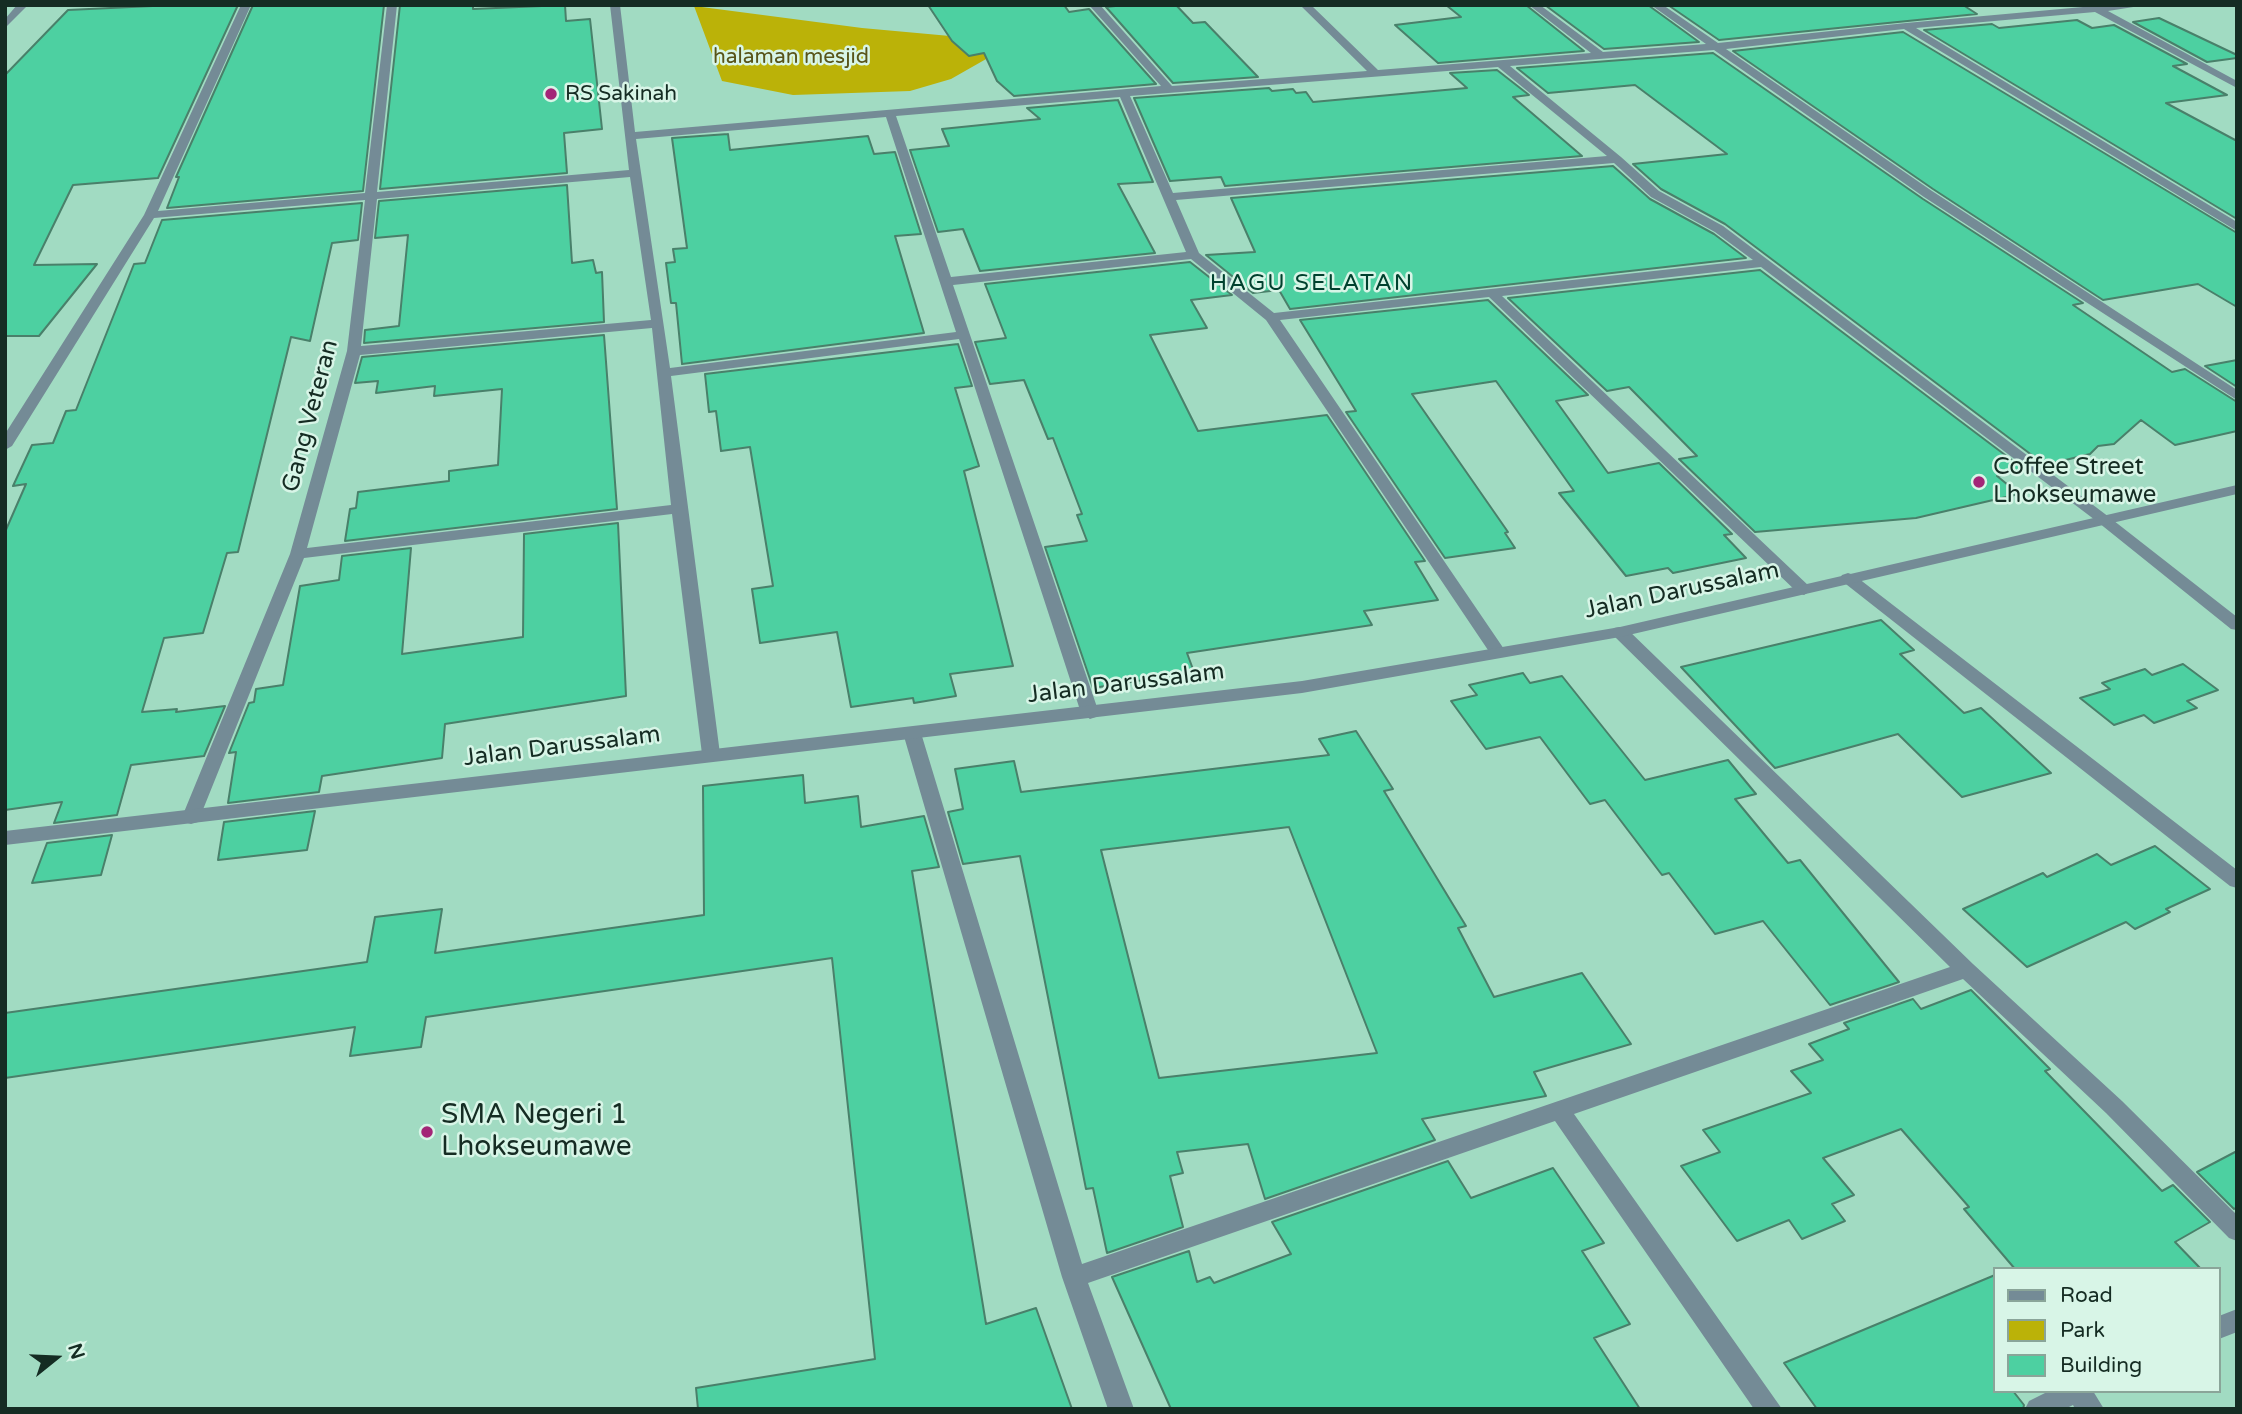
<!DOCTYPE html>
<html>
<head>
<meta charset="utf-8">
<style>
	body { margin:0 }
	#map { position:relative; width:2242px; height:1414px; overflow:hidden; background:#a1dbc2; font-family:"Varela Round",sans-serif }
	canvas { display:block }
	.frame { position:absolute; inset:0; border:7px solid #152c23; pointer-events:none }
	.legend { position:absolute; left:1993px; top:1267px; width:228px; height:126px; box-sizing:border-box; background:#d8f5e7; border:2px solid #8aa599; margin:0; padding:9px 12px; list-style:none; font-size:21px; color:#152c23 }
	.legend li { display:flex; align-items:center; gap:14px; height:35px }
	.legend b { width:35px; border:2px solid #8aa599 }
	.north { position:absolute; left:21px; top:1323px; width:70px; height:70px; -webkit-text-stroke:5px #d8f5e7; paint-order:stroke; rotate:72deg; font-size:19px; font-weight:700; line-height:28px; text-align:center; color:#152c23 }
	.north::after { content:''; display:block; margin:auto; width:24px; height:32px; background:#152c23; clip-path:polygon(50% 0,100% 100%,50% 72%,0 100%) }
</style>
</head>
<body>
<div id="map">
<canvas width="2242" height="1414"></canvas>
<div class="frame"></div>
<ul class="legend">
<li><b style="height:9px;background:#748b96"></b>Road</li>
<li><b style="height:19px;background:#bbb208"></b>Park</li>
<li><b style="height:19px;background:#4dd0a1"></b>Building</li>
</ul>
<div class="north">N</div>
</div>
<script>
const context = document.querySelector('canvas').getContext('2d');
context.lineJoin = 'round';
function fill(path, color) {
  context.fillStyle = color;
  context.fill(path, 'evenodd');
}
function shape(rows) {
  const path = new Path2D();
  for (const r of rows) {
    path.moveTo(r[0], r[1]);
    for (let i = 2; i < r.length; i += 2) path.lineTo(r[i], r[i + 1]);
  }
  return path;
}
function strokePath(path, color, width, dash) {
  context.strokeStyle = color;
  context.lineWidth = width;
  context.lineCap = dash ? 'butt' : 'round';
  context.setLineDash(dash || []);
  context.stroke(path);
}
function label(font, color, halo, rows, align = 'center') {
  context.font = font + ' "Varela Round",sans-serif';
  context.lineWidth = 5;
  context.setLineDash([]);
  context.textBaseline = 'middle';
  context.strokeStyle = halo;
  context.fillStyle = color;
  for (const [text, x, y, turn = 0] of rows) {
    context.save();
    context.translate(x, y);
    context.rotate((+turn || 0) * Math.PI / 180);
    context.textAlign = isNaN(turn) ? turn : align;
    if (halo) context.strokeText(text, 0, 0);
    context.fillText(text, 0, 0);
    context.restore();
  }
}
const green = shape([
	[694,6,862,28,1016,42,951,79,910,91,793,95,722,81]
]);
const building = shape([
	[174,5,238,5,158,178,73,185,34,265,97,264,39,336,5,336,5,75,68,10,174,5],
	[253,5,384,5,363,191,167,208,179,177,176,177,253,5],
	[400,5,473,5,473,9,565,5,566,21,590,19,602,129,564,133,567,173,380,189,400,5],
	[928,5,1064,5,1069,12,1089,9,1156,84,1014,96,997,81,984,53,969,56,952,41,928,5],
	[1125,5,1176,5,1193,23,1205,22,1258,77,1173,83,1106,7,1125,5],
	[1446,5,1526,5,1584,51,1438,63,1395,25,1461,17,1446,5],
	[1545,5,1648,5,1699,42,1604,49,1545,5],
	[1668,5,1963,5,1977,14,1719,40,1668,5],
	[2159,18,2237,55,2237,58,2207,62,2133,22,2159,18],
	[2077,20,2092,28,2114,25,2187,64,2173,66,2227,95,2166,103,2237,141,2237,219,1924,30,1992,24,1999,28,2077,20],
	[1903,32,2237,233,2237,307,2198,284,2103,300,1933,189,1733,51,1903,32],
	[1713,53,1923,199,2083,303,2073,305,2172,372,2185,369,2237,402,2237,431,2175,445,2141,420,2114,444,2098,446,2090,454,2045,465,1725,224,1661,189,1633,164,1727,154,1635,85,1548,93,1517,68,1713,53],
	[1497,70,1529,95,1513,97,1582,156,1225,186,1221,177,1170,181,1134,98,1269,88,1272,91,1293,89,1296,93,1306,92,1313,102,1467,88,1450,73,1497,70],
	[1118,100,1153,182,1118,184,1155,253,980,271,963,229,938,232,910,150,949,146,942,129,1040,119,1027,108,1118,100],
	[728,134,730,150,868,136,874,154,895,152,921,234,895,236,924,333,682,364,676,303,671,303,666,263,675,262,673,249,687,248,672,138,728,134],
	[1613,166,1650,199,1714,234,1746,258,1290,309,1279,290,1253,293,1206,255,1255,252,1231,198,1613,166],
	[567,185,572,263,593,260,596,273,602,272,604,322,364,343,365,330,399,326,408,235,375,238,379,201,567,185],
	[362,203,358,240,332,243,310,341,291,337,238,552,227,553,203,633,164,638,142,712,177,709,176,712,225,706,204,756,131,765,117,815,54,823,62,802,5,810,5,532,26,484,13,486,32,445,53,443,66,411,76,410,134,264,145,263,162,220,362,203],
	[1190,262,1232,295,1191,300,1207,328,1150,335,1198,431,1327,415,1425,561,1415,562,1438,600,1364,611,1372,625,1187,653,1194,672,1093,688,1045,547,1087,541,1077,515,1082,514,1053,438,1048,439,1024,380,990,384,975,342,1006,338,985,284,1190,262],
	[1760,270,2025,470,1997,476,2019,494,1916,518,1755,532,1679,459,1697,456,1629,387,1607,391,1508,298,1760,270],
	[1488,300,1588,395,1556,401,1608,473,1659,463,1732,534,1724,535,1746,558,1673,573,1668,568,1626,576,1559,493,1574,491,1496,381,1412,394,1508,532,1505,533,1515,548,1445,558,1346,412,1356,411,1300,320,1488,300],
	[604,335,617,509,345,541,350,509,356,508,358,492,449,481,449,471,498,465,502,389,434,396,435,386,376,393,378,381,355,383,362,357,604,335],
	[958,344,972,386,955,388,979,466,964,471,1013,666,950,674,956,696,914,703,913,698,851,707,837,632,760,643,752,589,773,586,750,447,721,451,716,411,709,412,705,374,958,344],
	[2237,360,2237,387,2205,366,2237,360],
	[618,523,626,696,445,724,442,758,322,776,319,792,228,803,236,752,229,753,249,703,254,702,256,689,283,685,300,586,339,580,342,556,411,548,402,654,523,637,524,534,618,523],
	[1881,620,1914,650,1900,654,1964,713,1981,708,2051,773,1962,797,1898,734,1775,768,1681,667,1881,620],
	[2183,664,2218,690,2187,701,2197,708,2154,723,2144,715,2114,725,2080,698,2110,689,2102,683,2145,669,2152,675,2183,664],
	[1523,673,1530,683,1562,676,1645,780,1728,760,1756,794,1735,799,1788,863,1800,860,1899,982,1830,1005,1763,921,1715,934,1669,873,1662,875,1605,800,1590,804,1540,737,1486,749,1451,701,1477,695,1469,685,1523,673],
	[1356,731,1393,789,1384,791,1466,926,1458,928,1494,997,1582,973,1631,1044,1534,1072,1546,1096,1422,1119,1435,1140,1265,1199,1248,1144,1177,1152,1183,1173,1170,1176,1183,1227,1107,1253,1093,1188,1086,1189,1020,856,963,864,948,812,963,809,955,769,1014,761,1021,792,1329,755,1319,739,1356,731],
	[1289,827,1377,1053,1159,1078,1101,850,1289,827],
	[803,775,805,803,858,796,861,827,924,816,939,867,912,871,986,1324,1036,1308,1072,1409,698,1409,696,1388,875,1359,832,958,426,1017,421,1047,350,1056,355,1027,5,1078,5,1013,367,962,375,917,442,909,435,953,704,915,703,786,803,775],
	[315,811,307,850,218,860,224,822,315,811],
	[112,835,101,875,32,883,47,843,112,835],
	[2155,846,2210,889,2166,909,2170,912,2135,929,2126,922,2027,967,1963,909,2043,873,2047,877,2097,854,2111,865,2155,846],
	[1971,990,2050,1069,2045,1071,2162,1191,2173,1185,2210,1222,2175,1242,2201,1269,2015,1269,1964,1209,1969,1207,1901,1129,1823,1158,1854,1195,1832,1204,1845,1221,1802,1239,1789,1220,1737,1241,1681,1166,1720,1152,1703,1130,1811,1093,1791,1071,1823,1060,1809,1044,1849,1029,1844,1023,1913,999,1921,1009,1971,990],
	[2237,1151,2237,1207,2234,1209,2197,1172,2237,1151],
	[1448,1161,1471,1198,1553,1168,1604,1243,1582,1251,1630,1324,1594,1338,1640,1409,1171,1409,1112,1277,1189,1251,1197,1282,1210,1277,1214,1283,1291,1254,1272,1222,1448,1161],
	[1995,1275,1995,1391,2013,1391,2024,1405,2023,1409,1817,1409,1784,1363,1995,1275]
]);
const minor = shape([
	[17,5,28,5,5,28,5,19,17,5],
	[241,5,251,5,158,211,365,193,387,5,397,5,377,192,629,170,610,5,620,5,635,132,1161,86,1089,5,1100,5,1172,86,1367,71,1300,5,1311,5,1378,70,1591,53,1529,5,1540,5,1603,52,1706,44,1651,5,1663,5,1718,43,1906,23,2105,5,2146,5,2108,11,2237,81,2237,88,2095,12,1916,28,2237,222,2237,231,1904,29,1726,49,1932,191,2237,390,2237,400,1924,197,1714,50,1510,66,1621,157,1659,191,1723,226,2109,517,2237,617,2237,630,2231,629,2099,523,1761,267,1502,296,1810,587,1812,590,1804,595,1798,593,1489,297,1280,320,1506,652,1498,657,1492,656,1266,320,1191,259,953,285,1099,713,1096,717,1090,719,1081,713,959,339,671,376,720,754,717,758,705,758,702,754,672,514,304,558,200,817,198,822,191,824,184,822,182,817,290,554,347,351,365,200,154,218,12,446,5,450,5,434,144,215,241,5],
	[1498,67,1607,156,1173,193,1130,96,1498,67],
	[1120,97,1186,252,951,277,896,116,1120,97],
	[886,117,956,332,670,368,636,139,886,117],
	[1614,163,1651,197,1715,232,1753,260,1274,313,1199,253,1176,200,1614,163],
	[630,177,651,320,361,346,377,199,630,177],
	[652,328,671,505,307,548,360,355,652,328],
	[1848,573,1854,575,2237,870,2237,888,2230,886,1842,581,1840,578,1842,575,1848,573],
	[1620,627,1626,628,1973,964,2122,1101,2237,1215,2237,1241,2229,1238,2106,1113,1963,979,1574,1114,1782,1409,1754,1409,1555,1121,1088,1283,1134,1409,1108,1409,1062,1277,903,733,906,729,912,727,921,733,1082,1264,1950,967,1614,636,1612,632,1614,628,1620,627],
	[2237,1309,2237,1332,2219,1339,2219,1316,2237,1309],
	[2049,1391,2093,1391,2104,1409,2075,1409,2073,1405,2065,1409,2025,1409,2029,1401,2049,1391]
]);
const tertiary = shape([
	[2237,485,2237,494,1620,637,1302,693,5,845,5,831,1302,681,1620,627,2237,485]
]);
const markers = [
	[551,94,7,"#a32577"],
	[1979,482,7,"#a32577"],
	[427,1132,7,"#a32577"]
];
const farParknames = [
	["halaman mesjid",791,57]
];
const farPoinames = [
	["RS Sakinah",565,94]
];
const farQuarternames = [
	["HAGU SELATAN",1312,284]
];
const streetNames = [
	["Gang Veteran",311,416,-75],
	["Jalan Darussalam",1682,591,-12],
	["Jalan Darussalam",1126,684,-7],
	["Jalan Darussalam",562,747,-7]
];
const poiNames = [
	["Coffee Street",1993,468],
	["Lhokseumawe",1993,496]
];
const nearPoinames = [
	["SMA Negeri 1",441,1116],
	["Lhokseumawe",441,1148]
];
fill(green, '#bbb208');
fill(building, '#4dd0a1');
strokePath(building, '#49806a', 2);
fill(minor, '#748b96');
fill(tertiary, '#748b96');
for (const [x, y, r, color] of markers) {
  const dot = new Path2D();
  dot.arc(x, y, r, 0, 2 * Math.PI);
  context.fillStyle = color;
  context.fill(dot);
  strokePath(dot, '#d8f5e7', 2.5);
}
label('21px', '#585419', '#d8f5e7', farParknames);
label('21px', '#152c23', '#d8f5e7', farPoinames, 'left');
context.letterSpacing = '2px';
label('23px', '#00412e', '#d8f5e7', farQuarternames);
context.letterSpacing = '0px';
label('24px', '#152c23', '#d8f5e7', streetNames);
label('24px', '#152c23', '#d8f5e7', poiNames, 'left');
label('28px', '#152c23', '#d8f5e7', nearPoinames, 'left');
</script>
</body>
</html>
